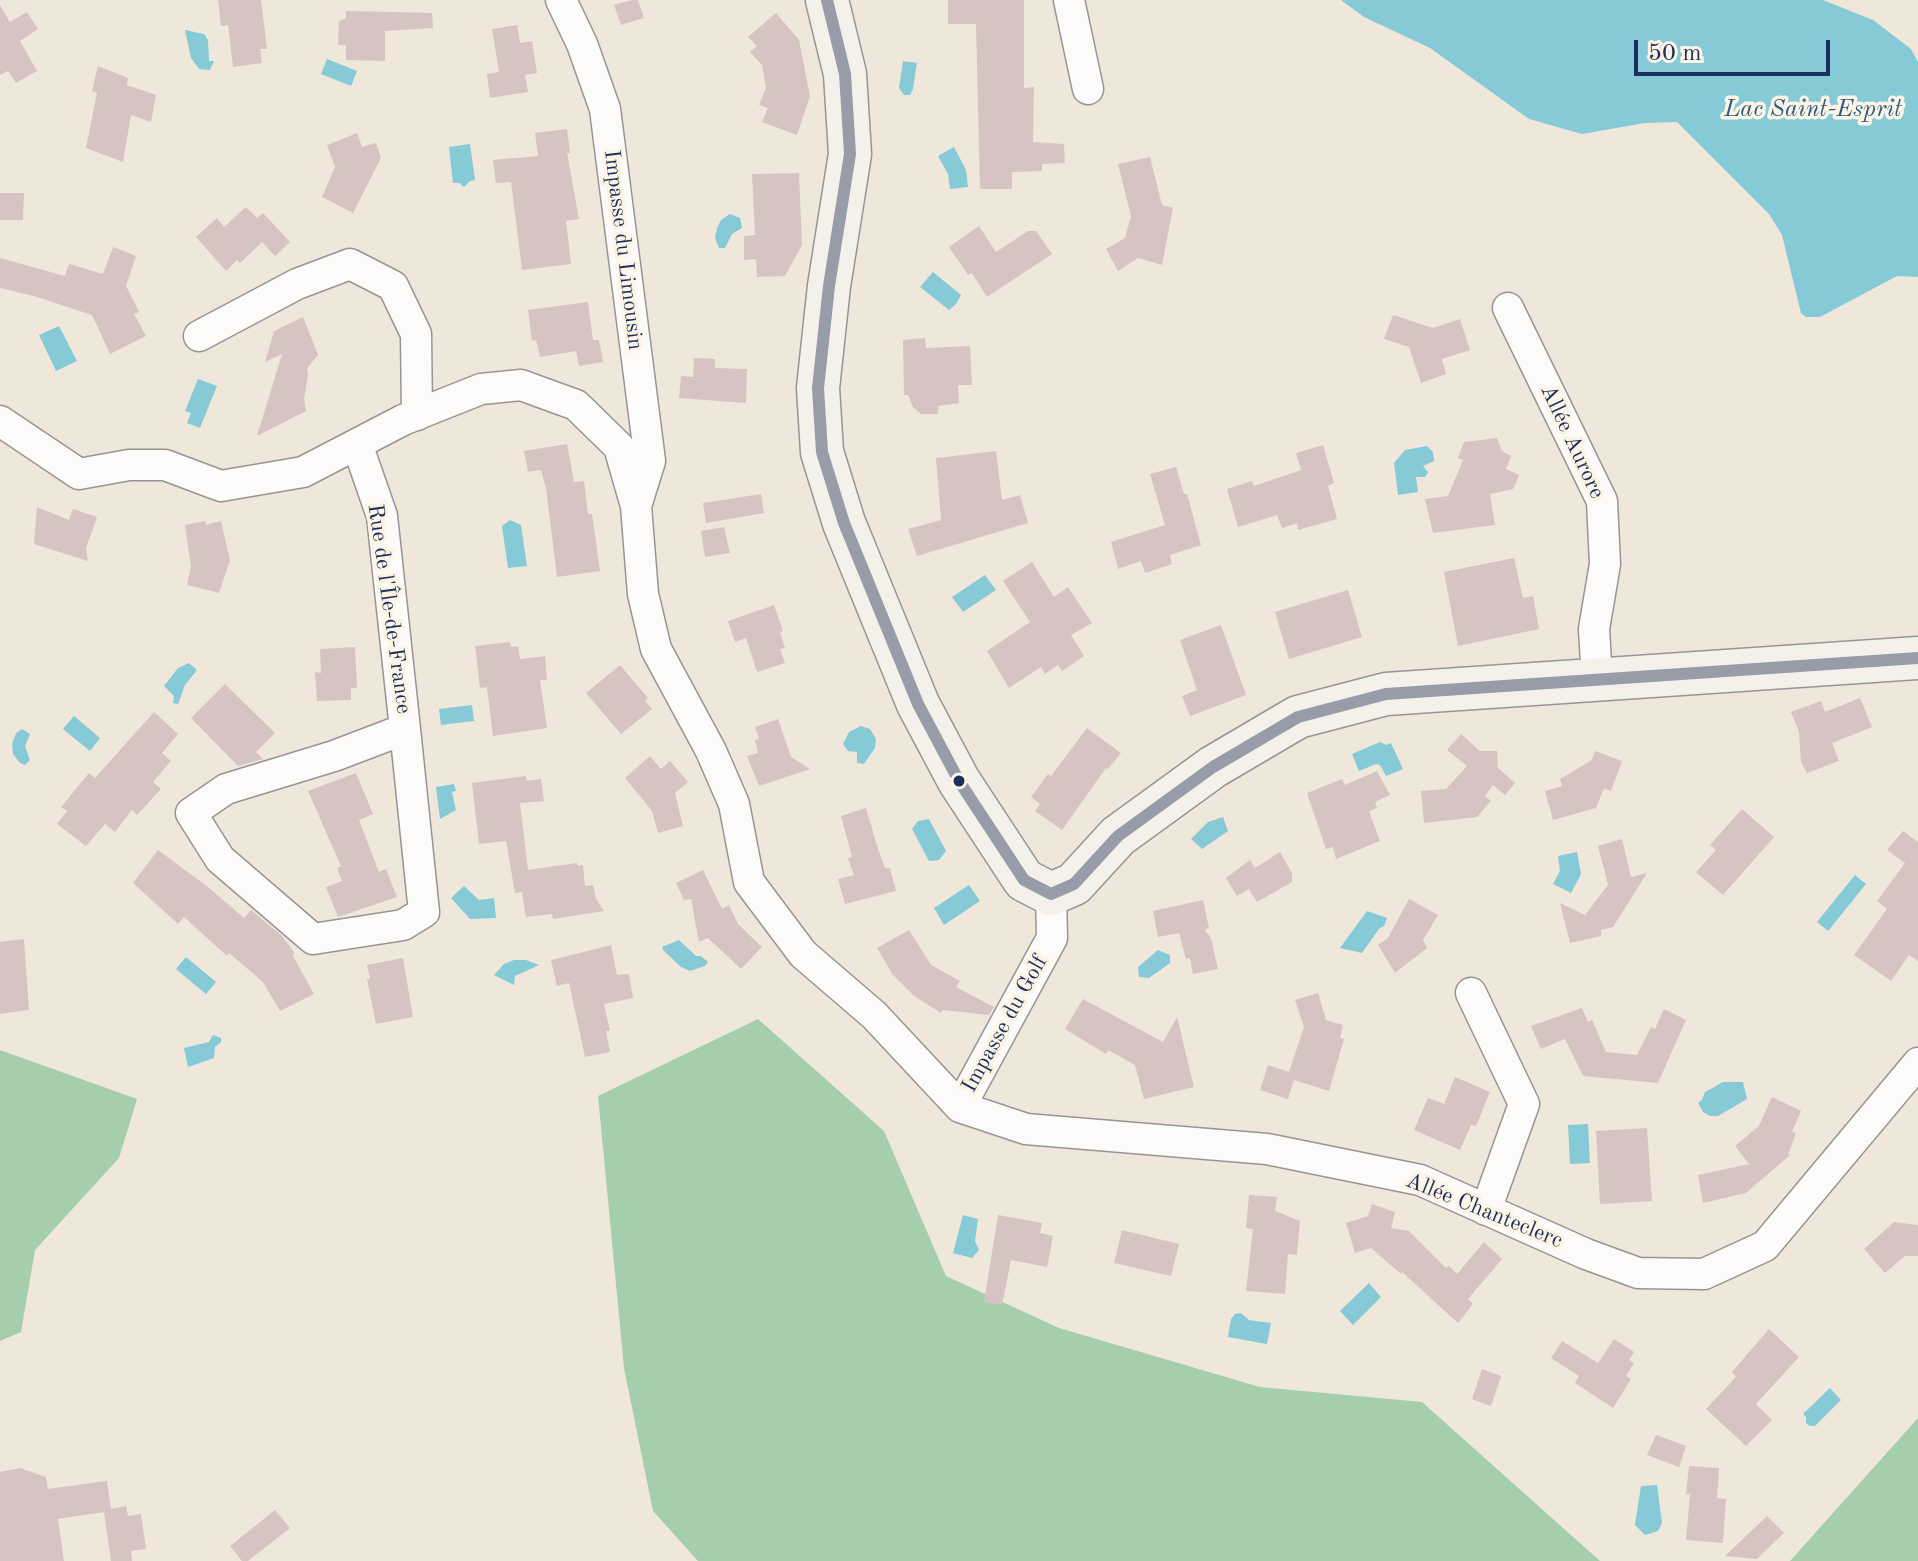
<!DOCTYPE html>
<html>
<head>
<meta charset="utf-8">
<style>
	body { margin:0 }
	#map { position:relative; width:1918px; height:1561px; overflow:hidden; background:#efe7da; font-family:"Old Standard TT",serif }
	canvas { display:block }
	.scale { position:absolute; left:1634px; top:40px; width:196px; height:36px; box-sizing:border-box; border:4px solid #1b2f5e; border-top:0; padding-left:10px; font-size:24px; line-height:28px; white-space:nowrap; color:#1b2f5e; -webkit-text-stroke:6px #fcf5e5; paint-order:stroke }
</style>
</head>
<body>
<div id="map">
<canvas width="1918" height="1561"></canvas>
<div class="scale">50 m</div>
</div>
<script>
const context = document.querySelector('canvas').getContext('2d');
context.lineJoin = 'round';
function fill(path, color) {
  context.fillStyle = color;
  context.fill(path, 'evenodd');
}
function shape(rows) {
  const path = new Path2D();
  for (const r of rows) {
    path.moveTo(r[0], r[1]);
    for (let i = 2; i < r.length; i += 2) path.lineTo(r[i], r[i + 1]);
  }
  return path;
}
function strokePath(path, color, width, dash) {
  context.strokeStyle = color;
  context.lineWidth = width;
  context.lineCap = dash ? 'butt' : 'round';
  context.setLineDash(dash || []);
  context.stroke(path);
}
function label(font, color, halo, rows, align = 'center') {
  context.font = font + ' "Old Standard TT",serif';
  context.lineWidth = 7;
  context.setLineDash([]);
  context.textBaseline = 'middle';
  context.strokeStyle = halo;
  context.fillStyle = color;
  for (const [text, x, y, turn = 0] of rows) {
    context.save();
    context.translate(x, y);
    context.rotate((+turn || 0) * Math.PI / 180);
    context.textAlign = isNaN(turn) ? turn : align;
    if (halo) context.strokeText(text, 0, 0);
    context.fillText(text, 0, 0);
    context.restore();
  }
}
const forest = shape([
	[758,1019,884,1131,946,1276,1059,1328,1260,1387,1422,1402,1600,1561,698,1561,653,1511,624,1368,598,1096],
	[0,1050,137,1099,119,1158,35,1250,21,1332,0,1341],
	[1918,1418,1918,1561,1790,1561]
]);
const water = shape([
	[1341,0,1823,0,1873,20,1911,49,1918,62,1918,277,1897,276,1820,317,1806,317,1801,313,1782,235,1769,214,1677,122,1645,123,1582,134,1529,119,1430,48,1364,17],
	[185,30,204,34,208,40,209,61,214,61,210,70,199,69,191,58],
	[327,59,357,71,351,86,321,74],
	[903,61,917,63,913,89,910,95,904,95,899,88],
	[470,144,475,180,470,181,464,187,459,183,453,183,449,147],
	[954,147,966,170,968,187,950,189,948,174,938,156],
	[730,214,740,218,742,228,732,234,725,248,719,248,715,238,717,228,721,220],
	[933,272,961,295,956,304,949,310,920,287],
	[59,326,77,361,56,371,39,335],
	[198,379,217,386,200,428,187,423,191,413,185,411],
	[1427,446,1433,452,1434,461,1423,466,1428,472,1425,477,1416,477,1418,492,1398,495,1394,463,1405,450],
	[510,520,521,525,527,566,508,568,502,526],
	[985,575,996,590,963,612,952,597],
	[189,663,197,670,185,685,178,704,173,703,174,696,164,686,178,668],
	[472,705,474,721,441,725,439,709],
	[74,716,100,738,90,751,63,729],
	[861,726,870,729,876,739,875,748,864,764,857,763,857,752,848,751,843,744,849,732],
	[22,729,30,734,25,746,30,760,25,765,20,763,13,754,12,744,16,733],
	[1380,742,1386,745,1391,743,1403,769,1386,776,1380,765,1376,764,1359,771,1352,754],
	[454,784,456,791,452,792,456,810,440,819,436,787],
	[1223,817,1228,831,1202,849,1191,839,1208,822],
	[929,819,946,851,939,860,929,861,912,829,918,821],
	[1577,852,1581,874,1571,893,1553,884,1560,871,1558,856],
	[1855,875,1866,884,1828,931,1817,922],
	[969,885,980,901,944,925,934,908],
	[464,886,479,900,494,898,496,918,470,919,451,898],
	[1367,911,1387,918,1384,926,1379,929,1362,953,1340,948],
	[679,940,696,956,701,956,708,962,705,966,690,971,681,967,663,950,662,947],
	[1158,950,1170,955,1170,963,1149,978,1139,977,1138,967],
	[186,957,216,982,206,994,176,969],
	[514,960,526,960,539,965,515,976,514,985,494,975,504,964],
	[213,1035,221,1038,221,1042,215,1047,214,1058,188,1067,184,1048,209,1042],
	[1723,1082,1743,1082,1747,1099,1718,1116,1710,1116,1703,1112,1698,1103,1702,1100,1705,1092],
	[1588,1124,1590,1163,1570,1164,1568,1125],
	[963,1215,978,1219,975,1241,979,1250,972,1258,953,1253],
	[1369,1283,1381,1297,1353,1325,1340,1311],
	[1241,1313,1249,1320,1271,1323,1267,1344,1228,1337,1231,1319,1235,1314],
	[1830,1388,1841,1400,1815,1426,1810,1426,1806,1423,1806,1417,1803,1414],
	[1657,1485,1662,1523,1658,1531,1645,1535,1635,1525,1641,1486]
]);
const building = shape([
	[218,0,261,0,267,49,260,49,262,63,233,67,228,25,221,26],
	[632,0,638,0,644,18,621,25,614,5],
	[948,0,1024,0,1024,88,1034,87,1033,142,1064,144,1065,163,1042,164,1042,171,1012,172,1012,189,980,189,976,24,948,24],
	[0,5,10,22,27,12,38,29,20,41,37,71,16,83,8,71,0,75],
	[346,11,432,13,433,28,385,31,385,61,346,60,346,45,338,45,339,21,346,18],
	[776,13,799,40,810,96,797,135,762,122,768,108,759,105,766,88,762,65,750,52,757,46,748,37],
	[517,25,520,43,532,41,537,73,525,75,528,92,490,98,487,74,499,72,492,29],
	[98,66,128,78,127,85,156,95,151,122,131,115,123,162,86,148,97,93,92,91],
	[567,129,570,153,567,153,579,219,566,221,571,264,522,270,511,182,496,183,493,160,538,156,535,133],
	[357,133,362,147,376,143,381,158,353,213,322,197,335,167,327,145],
	[1150,157,1162,205,1173,208,1162,265,1138,258,1118,271,1106,249,1125,238,1131,216,1118,164],
	[799,173,802,245,785,276,757,277,756,259,744,260,744,236,755,235,752,174],
	[0,193,24,193,23,220,0,220],
	[246,207,257,218,263,213,290,242,275,256,262,242,240,263,237,260,226,271,196,237,217,218,224,227],
	[979,226,996,252,1028,231,1036,231,1052,254,987,297,972,273,968,275,949,247],
	[113,247,136,256,126,286,139,312,134,314,146,336,110,354,92,315,34,296,0,288,0,258,65,276,69,264,103,274],
	[588,302,593,340,599,340,603,362,579,366,576,351,540,357,536,340,532,341,528,310],
	[1393,315,1433,328,1460,319,1470,350,1442,359,1446,374,1421,383,1409,347,1384,339],
	[303,317,318,355,307,368,308,376,304,399,306,411,257,436,282,354,265,362,274,331],
	[925,338,926,348,970,346,972,385,958,385,959,403,938,406,938,414,921,414,913,407,908,395,904,395,903,340],
	[694,358,715,359,715,368,747,369,746,403,679,398,681,376,693,377],
	[1497,438,1502,451,1511,456,1506,469,1519,475,1513,489,1490,494,1495,525,1433,533,1425,499,1448,496,1463,460,1458,458,1464,442],
	[567,444,574,482,584,481,588,514,592,514,600,571,557,577,546,488,541,470,528,472,524,451],
	[1323,445,1334,483,1328,486,1337,519,1298,530,1297,523,1282,528,1277,515,1238,527,1227,489,1252,481,1254,486,1301,470,1296,453],
	[996,451,1002,500,1020,495,1028,523,917,556,908,529,941,520,936,458],
	[1176,467,1184,494,1187,494,1201,545,1170,555,1172,564,1145,573,1141,561,1118,569,1111,542,1165,525,1150,474],
	[761,494,764,513,706,523,703,503],
	[37,507,69,520,73,509,97,517,86,548,88,561,34,544],
	[205,521,206,525,221,521,230,560,219,593,187,585,191,566,185,525],
	[724,527,730,553,705,557,701,531],
	[1514,558,1523,598,1533,596,1539,629,1458,646,1444,572],
	[1032,562,1054,597,1068,587,1092,623,1071,635,1084,656,1062,671,1058,665,1045,674,1041,667,1009,688,987,651,1030,622,1003,581],
	[1348,590,1362,637,1289,659,1275,612],
	[774,605,783,631,780,632,785,648,780,649,785,663,757,672,746,638,735,642,728,621],
	[1221,625,1246,695,1190,716,1182,696,1197,690,1180,640],
	[510,642,511,647,518,646,520,659,545,656,547,680,540,680,547,728,493,736,487,687,480,688,475,646],
	[355,647,357,688,351,688,351,700,317,701,315,672,321,673,320,649],
	[620,665,648,698,645,701,652,709,621,734,586,693],
	[225,684,275,733,256,752,263,759,238,766,191,718],
	[1860,698,1872,727,1832,743,1839,761,1807,773,1801,762,1799,732,1791,712,1821,701,1825,712],
	[154,712,178,734,162,753,171,761,153,782,161,789,137,815,132,810,115,832,105,824,86,846,57,824,67,811,61,807,89,773,95,778],
	[778,719,791,757,810,769,759,786,747,756,758,753,755,740,759,739,755,727],
	[1087,728,1121,753,1108,769,1106,768,1062,830,1035,811,1040,804,1031,797,1048,774,1051,776],
	[1461,734,1480,751,1497,751,1498,768,1515,783,1505,795,1493,785,1485,796,1491,801,1477,817,1424,823,1421,791,1446,789,1467,766,1447,750],
	[1595,751,1622,761,1611,791,1604,788,1596,808,1553,820,1545,791,1562,786,1560,779,1592,760],
	[650,756,661,769,670,761,688,782,675,793,683,826,658,833,652,811,625,778],
	[1377,771,1390,795,1375,802,1377,808,1369,811,1380,841,1336,859,1333,847,1326,849,1307,793,1342,779,1345,785],
	[356,773,373,814,359,820,379,872,386,869,397,897,338,917,326,887,342,881,337,868,341,866,308,791],
	[526,776,527,781,541,779,544,801,520,803,528,870,577,863,578,866,583,865,585,886,593,885,596,899,604,911,553,919,552,914,526,917,522,892,515,893,506,841,479,844,472,783],
	[866,808,878,849,885,868,890,868,896,891,845,904,838,879,854,875,848,858,852,857,841,816],
	[1742,809,1774,837,1723,895,1696,872,1716,850,1710,845],
	[1903,831,1918,842,1918,961,1909,955,1891,981,1854,955,1887,909,1877,901,1905,863,1887,850],
	[1622,839,1631,877,1647,873,1613,927,1601,930,1601,936,1570,943,1560,903,1585,915,1608,885,1598,846],
	[158,850,208,887,244,918,251,910,281,935,294,952,293,956,314,994,280,1011,263,982,229,953,227,956,184,917,178,924,133,883],
	[1280,852,1292,873,1292,882,1257,902,1249,889,1237,896,1226,878,1250,860,1255,868],
	[703,870,722,909,729,905,738,924,762,947,741,969,708,938,699,942,691,899,684,900,676,883],
	[1409,899,1438,915,1423,940,1427,948,1395,973,1378,945,1388,938],
	[1203,900,1209,928,1205,930,1211,938,1218,969,1193,974,1190,958,1186,959,1179,933,1158,937,1153,911],
	[909,930,931,965,960,981,956,987,994,1007,989,1015,943,1010,941,1013,914,996,893,975,877,948],
	[24,939,29,1010,0,1014,0,942],
	[611,945,617,975,629,974,633,998,604,1004,610,1031,606,1031,610,1052,585,1057,569,983,557,986,551,960],
	[403,958,413,1017,376,1024,367,979,370,979,367,965],
	[1318,993,1326,1020,1343,1025,1340,1038,1344,1039,1329,1091,1294,1080,1288,1099,1260,1090,1268,1065,1289,1072,1304,1027,1295,1000],
	[1083,999,1163,1042,1177,1017,1194,1087,1144,1099,1135,1065,1108,1050,1106,1054,1065,1029],
	[1582,1008,1588,1022,1592,1020,1606,1052,1637,1055,1651,1027,1655,1029,1664,1009,1686,1020,1658,1083,1583,1076,1565,1039,1541,1049,1531,1026],
	[1455,1077,1490,1092,1476,1126,1471,1125,1460,1150,1414,1130,1428,1098,1444,1104],
	[1772,1097,1801,1111,1792,1132,1796,1133,1788,1155,1790,1155,1746,1193,1703,1203,1698,1175,1749,1164,1735,1146,1759,1126],
	[1647,1128,1652,1201,1600,1204,1596,1131],
	[1249,1195,1277,1197,1275,1211,1300,1221,1297,1255,1288,1254,1285,1294,1246,1291,1253,1229,1246,1228],
	[1372,1204,1395,1212,1391,1228,1409,1231,1446,1268,1449,1266,1457,1274,1484,1242,1502,1259,1468,1299,1473,1304,1458,1323,1402,1272,1401,1274,1371,1248,1355,1253,1346,1223,1368,1216],
	[998,1215,1042,1223,1040,1233,1053,1236,1047,1267,1011,1260,1002,1305,984,1302],
	[1894,1222,1918,1225,1918,1256,1905,1256,1885,1273,1864,1249],
	[1122,1230,1179,1244,1171,1276,1114,1263],
	[1769,1329,1799,1357,1756,1404,1772,1420,1746,1446,1706,1409,1736,1377,1732,1372],
	[1614,1339,1634,1352,1629,1360,1634,1363,1626,1376,1631,1379,1613,1408,1575,1383,1579,1376,1551,1358,1562,1341,1598,1363],
	[1482,1369,1501,1376,1491,1406,1472,1399],
	[1656,1435,1686,1446,1679,1467,1647,1455],
	[1689,1466,1719,1468,1717,1498,1726,1499,1723,1543,1686,1540,1690,1494,1686,1494],
	[20,1468,46,1477,48,1489,107,1481,111,1509,126,1506,128,1516,141,1514,146,1549,131,1551,132,1561,111,1561,104,1512,58,1519,64,1561,0,1561,0,1472],
	[275,1510,290,1528,248,1561,242,1561,230,1546],
	[1767,1516,1784,1533,1763,1553,1757,1559,1725,1556]
]);
const street = shape([
	[561,0,582,44,605,109,650,461,636,506],
	[1069,0,1088,89],
	[1508,308,1602,501,1605,564,1594,629,1597,680],
	[199,336,297,284,350,264,393,286,416,334,417,415],
	[0,421,79,474,129,465,165,465,221,486,303,472,403,420,481,389,521,385,576,405,619,447,636,506,643,594,656,649,711,751,734,804,749,882,803,954,874,1015,960,1107,1026,1129,1267,1149,1420,1180,1586,1254,1638,1273,1704,1274,1765,1246,1918,1063],
	[357,444,382,516,405,729,424,912,403,925,313,939,220,859,191,813,226,789,334,756,405,729],
	[1471,993,1524,1104,1486,1210],
	[960,1107,1052,938,1051,894]
]);
const secondary = shape([
	[827,0,845,74,850,154,829,286,818,388,822,452,844,523,918,704,959,781,1024,880,1051,894,1074,884,1118,836,1213,767,1298,717,1386,694,1918,658]
]);
const bus1 = shape([
	[827,0,845,74,850,154,829,286,818,388,822,452,844,523,918,704,959,781,1024,880,1051,894],
	[1051,894,1074,884,1118,836,1213,767,1298,717,1386,694,1918,658]
]);
const markers = [
	[959,781,7,"#1b2f5e"]
];
const streetNames = [
	["Impasse du Limousin",623,250,83],
	["Allée Aurore",1572,442,65],
	["Rue de l'Île-de-France",389,609,82],
	["Impasse du Golf",1005,1024,-61],
	["Allée Chanteclerc",1484,1211,22]
];
const waterNames = [
	["Lac Saint-Esprit",1813,110]
];
fill(forest, '#a5cfac');
fill(water, '#85cad6');
fill(building, '#d6c4c3');
strokePath(street, '#969596', 33);
strokePath(secondary, '#969596', 45);
strokePath(street, '#fdfbf9', 30);
strokePath(secondary, '#f4f1eb', 42);
strokePath(bus1, '#979ca8', 12);
for (const [x, y, r, color] of markers) {
  const dot = new Path2D();
  dot.arc(x, y, r, 0, 2 * Math.PI);
  context.fillStyle = color;
  context.fill(dot);
  strokePath(dot, '#fcf5e5', 3);
}
label('22px', '#1b2f5e', '#fcf5e5', streetNames);
label('italic 24px', '#2d5a82', '#fcf5e5', waterNames);
</script>
</body>
</html>
